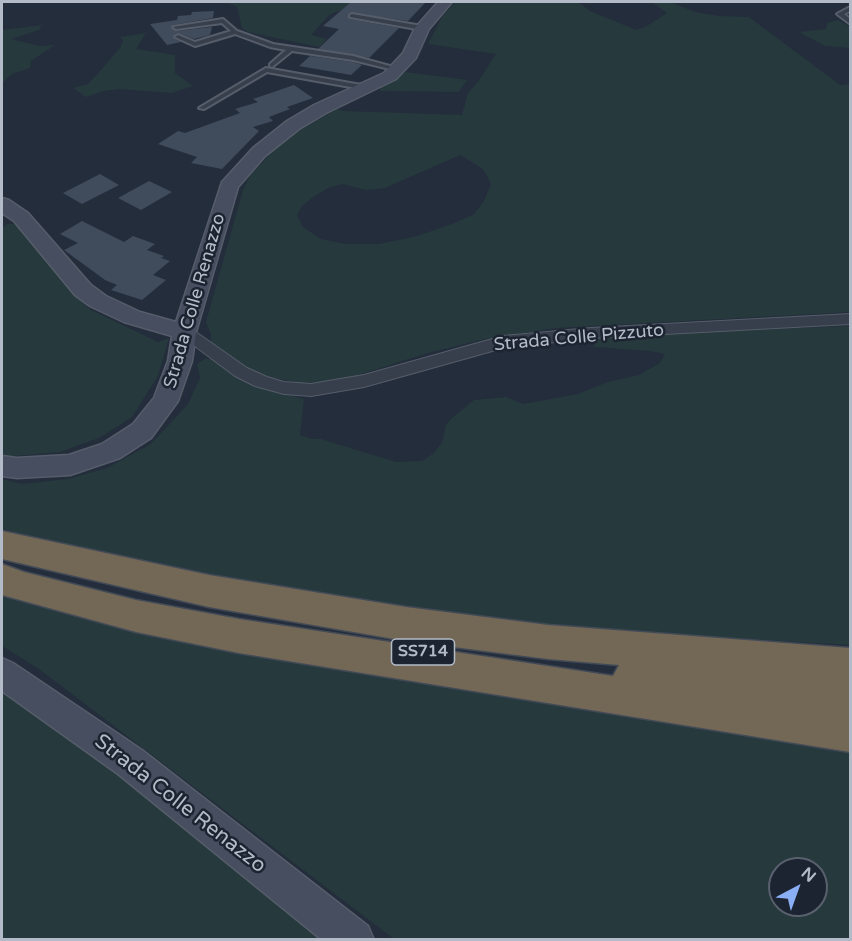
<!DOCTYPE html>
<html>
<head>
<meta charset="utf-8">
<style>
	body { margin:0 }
	#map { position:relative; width:852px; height:941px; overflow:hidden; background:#242d3c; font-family:"Varela Round",sans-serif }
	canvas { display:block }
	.frame { position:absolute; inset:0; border:3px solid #b3bac8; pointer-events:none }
	.north { position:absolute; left:768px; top:857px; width:60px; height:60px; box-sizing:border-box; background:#1d2431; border:2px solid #59606d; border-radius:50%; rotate:41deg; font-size:16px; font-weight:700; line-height:24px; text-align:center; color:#b3bac8 }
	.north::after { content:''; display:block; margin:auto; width:21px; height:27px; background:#8baff5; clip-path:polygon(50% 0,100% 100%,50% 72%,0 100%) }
</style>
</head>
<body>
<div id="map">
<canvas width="852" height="941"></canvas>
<div class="frame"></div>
<div class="north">N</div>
</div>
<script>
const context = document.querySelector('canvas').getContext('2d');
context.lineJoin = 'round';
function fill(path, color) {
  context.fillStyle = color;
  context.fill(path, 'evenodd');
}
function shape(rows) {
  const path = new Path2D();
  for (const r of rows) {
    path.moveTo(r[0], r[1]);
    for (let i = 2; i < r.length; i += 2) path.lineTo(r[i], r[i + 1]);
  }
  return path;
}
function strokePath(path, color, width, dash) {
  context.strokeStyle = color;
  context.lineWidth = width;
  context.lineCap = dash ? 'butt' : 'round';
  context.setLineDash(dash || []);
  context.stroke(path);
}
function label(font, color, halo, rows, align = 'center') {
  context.font = font + ' "Varela Round",sans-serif';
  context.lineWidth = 5;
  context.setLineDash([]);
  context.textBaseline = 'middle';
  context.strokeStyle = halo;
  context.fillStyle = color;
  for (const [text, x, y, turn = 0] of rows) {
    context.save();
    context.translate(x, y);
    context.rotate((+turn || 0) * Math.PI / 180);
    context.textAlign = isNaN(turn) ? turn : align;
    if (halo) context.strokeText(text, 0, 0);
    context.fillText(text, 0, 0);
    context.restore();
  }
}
const green = shape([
	[226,2,368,2,355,14,338,11,329,15,311,35,327,39,319,47,248,32,242,28,237,7],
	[455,2,578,2,590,11,636,30,647,26,667,13,652,2,670,2,695,12,719,16,749,17,840,85,850,84,850,312,556,328,485,339,428,353,339,381,301,383,264,376,237,364,211,344,211,335,206,322,243,190,250,176,274,150,302,129,337,109,344,111,462,115,468,93,478,82,496,54,428,44,442,17],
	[460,155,483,169,491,184,484,201,474,214,452,224,414,237,379,244,345,244,321,239,303,227,297,215,302,206,313,197,330,187,343,184,365,190,385,188],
	[838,20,850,27,850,48,825,46,799,32,826,29,827,23],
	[42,25,39,30,11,39,40,46,55,45,31,61,30,68,12,74,2,83,2,30],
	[146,33,136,49,175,55,175,73,193,86,172,93,120,89,104,91,86,97,73,88,88,84,100,71,120,48,123,41,120,37],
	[406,72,467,80,459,92,380,91,380,88],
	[7,224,16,224,23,230,75,296,91,310,158,342,169,338,158,376,132,417,99,438,60,452,2,457,2,228],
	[850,326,850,645,573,629,427,611,261,585,87,552,2,529,2,479,22,484,68,479,107,468,151,444,188,404,200,378,197,364,205,359,215,359,263,388,304,399,300,435,312,439,321,439,396,462,422,461,434,453,442,442,446,425,452,418,474,400,506,397,523,404,578,394,608,382,639,375,660,363,665,354,650,351,594,347,595,336],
	[2,595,34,605,238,643,850,740,850,939,394,939,39,669,2,646],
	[780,869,816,869,816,905,780,905],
	[2,691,147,795,336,939,2,939]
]);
const building = shape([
	[351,2,426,2,408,21,349,13,350,19,399,28,369,58,318,49,339,29,323,26],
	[214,11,213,18,173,25,171,27,176,31,212,27,210,35,194,39,177,33,173,38,181,42,167,45,150,24,177,20,178,16,191,15,192,12],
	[310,56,353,62,362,65,351,75,299,66],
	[294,85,313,98,287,107,290,109,269,117,273,121,253,127,259,131,222,169,191,163,197,157,158,144,178,131,185,133,240,113,235,109,258,102,253,99],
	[100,174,119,185,82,204,63,193],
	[149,181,172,192,141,210,118,198],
	[82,221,124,242,133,236,155,244,147,250,164,256,161,258,170,261,153,275,166,280,142,300,111,290,117,285,105,280,64,250,78,243,60,234]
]);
const lane = shape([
	[850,7,850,11,844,14,850,19,849,23,837,14,850,7],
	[352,14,422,26,425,28,422,30,350,17,350,15,352,14],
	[223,19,237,31,273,44,353,56,401,69,398,71,353,60,292,51,272,67,270,66,270,64,286,50,270,47,235,34,195,46,175,37,178,35,195,42,231,31,222,23,176,29,173,27,223,19],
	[266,68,367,86,370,88,367,90,267,72,204,109,199,108,266,68]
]);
const street = shape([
	[850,314,850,324,591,338,503,348,364,387,311,396,284,394,255,386,235,376,176,332,178,328,190,328,247,368,267,377,284,382,311,384,364,375,503,336,591,328,850,314]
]);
const secondary = shape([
	[438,2,452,2,429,29,416,58,396,79,326,113,299,129,265,156,238,187,196,332,192,361,178,401,151,438,120,458,70,475,17,478,2,476,2,456,17,458,69,455,102,444,133,424,154,398,168,361,172,336,124,322,90,306,75,295,14,221,2,213,2,198,9,200,28,213,91,285,106,296,140,312,176,322,222,182,253,148,287,121,314,105,384,73,403,53,415,28,438,2],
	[2,658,13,663,142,750,368,926,374,940,322,940,118,774,2,691,2,658]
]);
const highway = shape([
	[2,531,209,575,406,607,548,625,850,648,850,752,239,653,136,632,2,595,2,564,24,572,136,600,239,619,613,676,619,665,548,659,406,641,209,607,2,559,2,531]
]);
const shields = [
	[423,652,63]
];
const shieldNames = [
	["SS714",423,652]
];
const streetNames = [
	["Strada Colle Renazzo",195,301,-74],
	["Strada Colle Pizzuto",579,338,-5]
];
const nearStreetnames = [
	["Strada Colle Renazzo",180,804,38]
];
fill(green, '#26393d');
fill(building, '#404b5b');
strokePath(lane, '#565d6a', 4);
strokePath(street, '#565d6a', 2);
strokePath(secondary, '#565d6a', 3);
strokePath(highway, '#434a57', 3);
fill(lane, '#383f4c');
fill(street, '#383f4c');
fill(secondary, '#464e5f');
fill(highway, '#726855');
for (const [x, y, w] of shields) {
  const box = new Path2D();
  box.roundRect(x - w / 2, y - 13, w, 26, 4.5);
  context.fillStyle = '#1d2431';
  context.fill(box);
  strokePath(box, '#b3bac8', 1.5);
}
label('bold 16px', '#b3bac8', null, shieldNames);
label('18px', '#b3bac8', '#1d2431', streetNames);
label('21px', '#b3bac8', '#1d2431', nearStreetnames);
</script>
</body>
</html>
